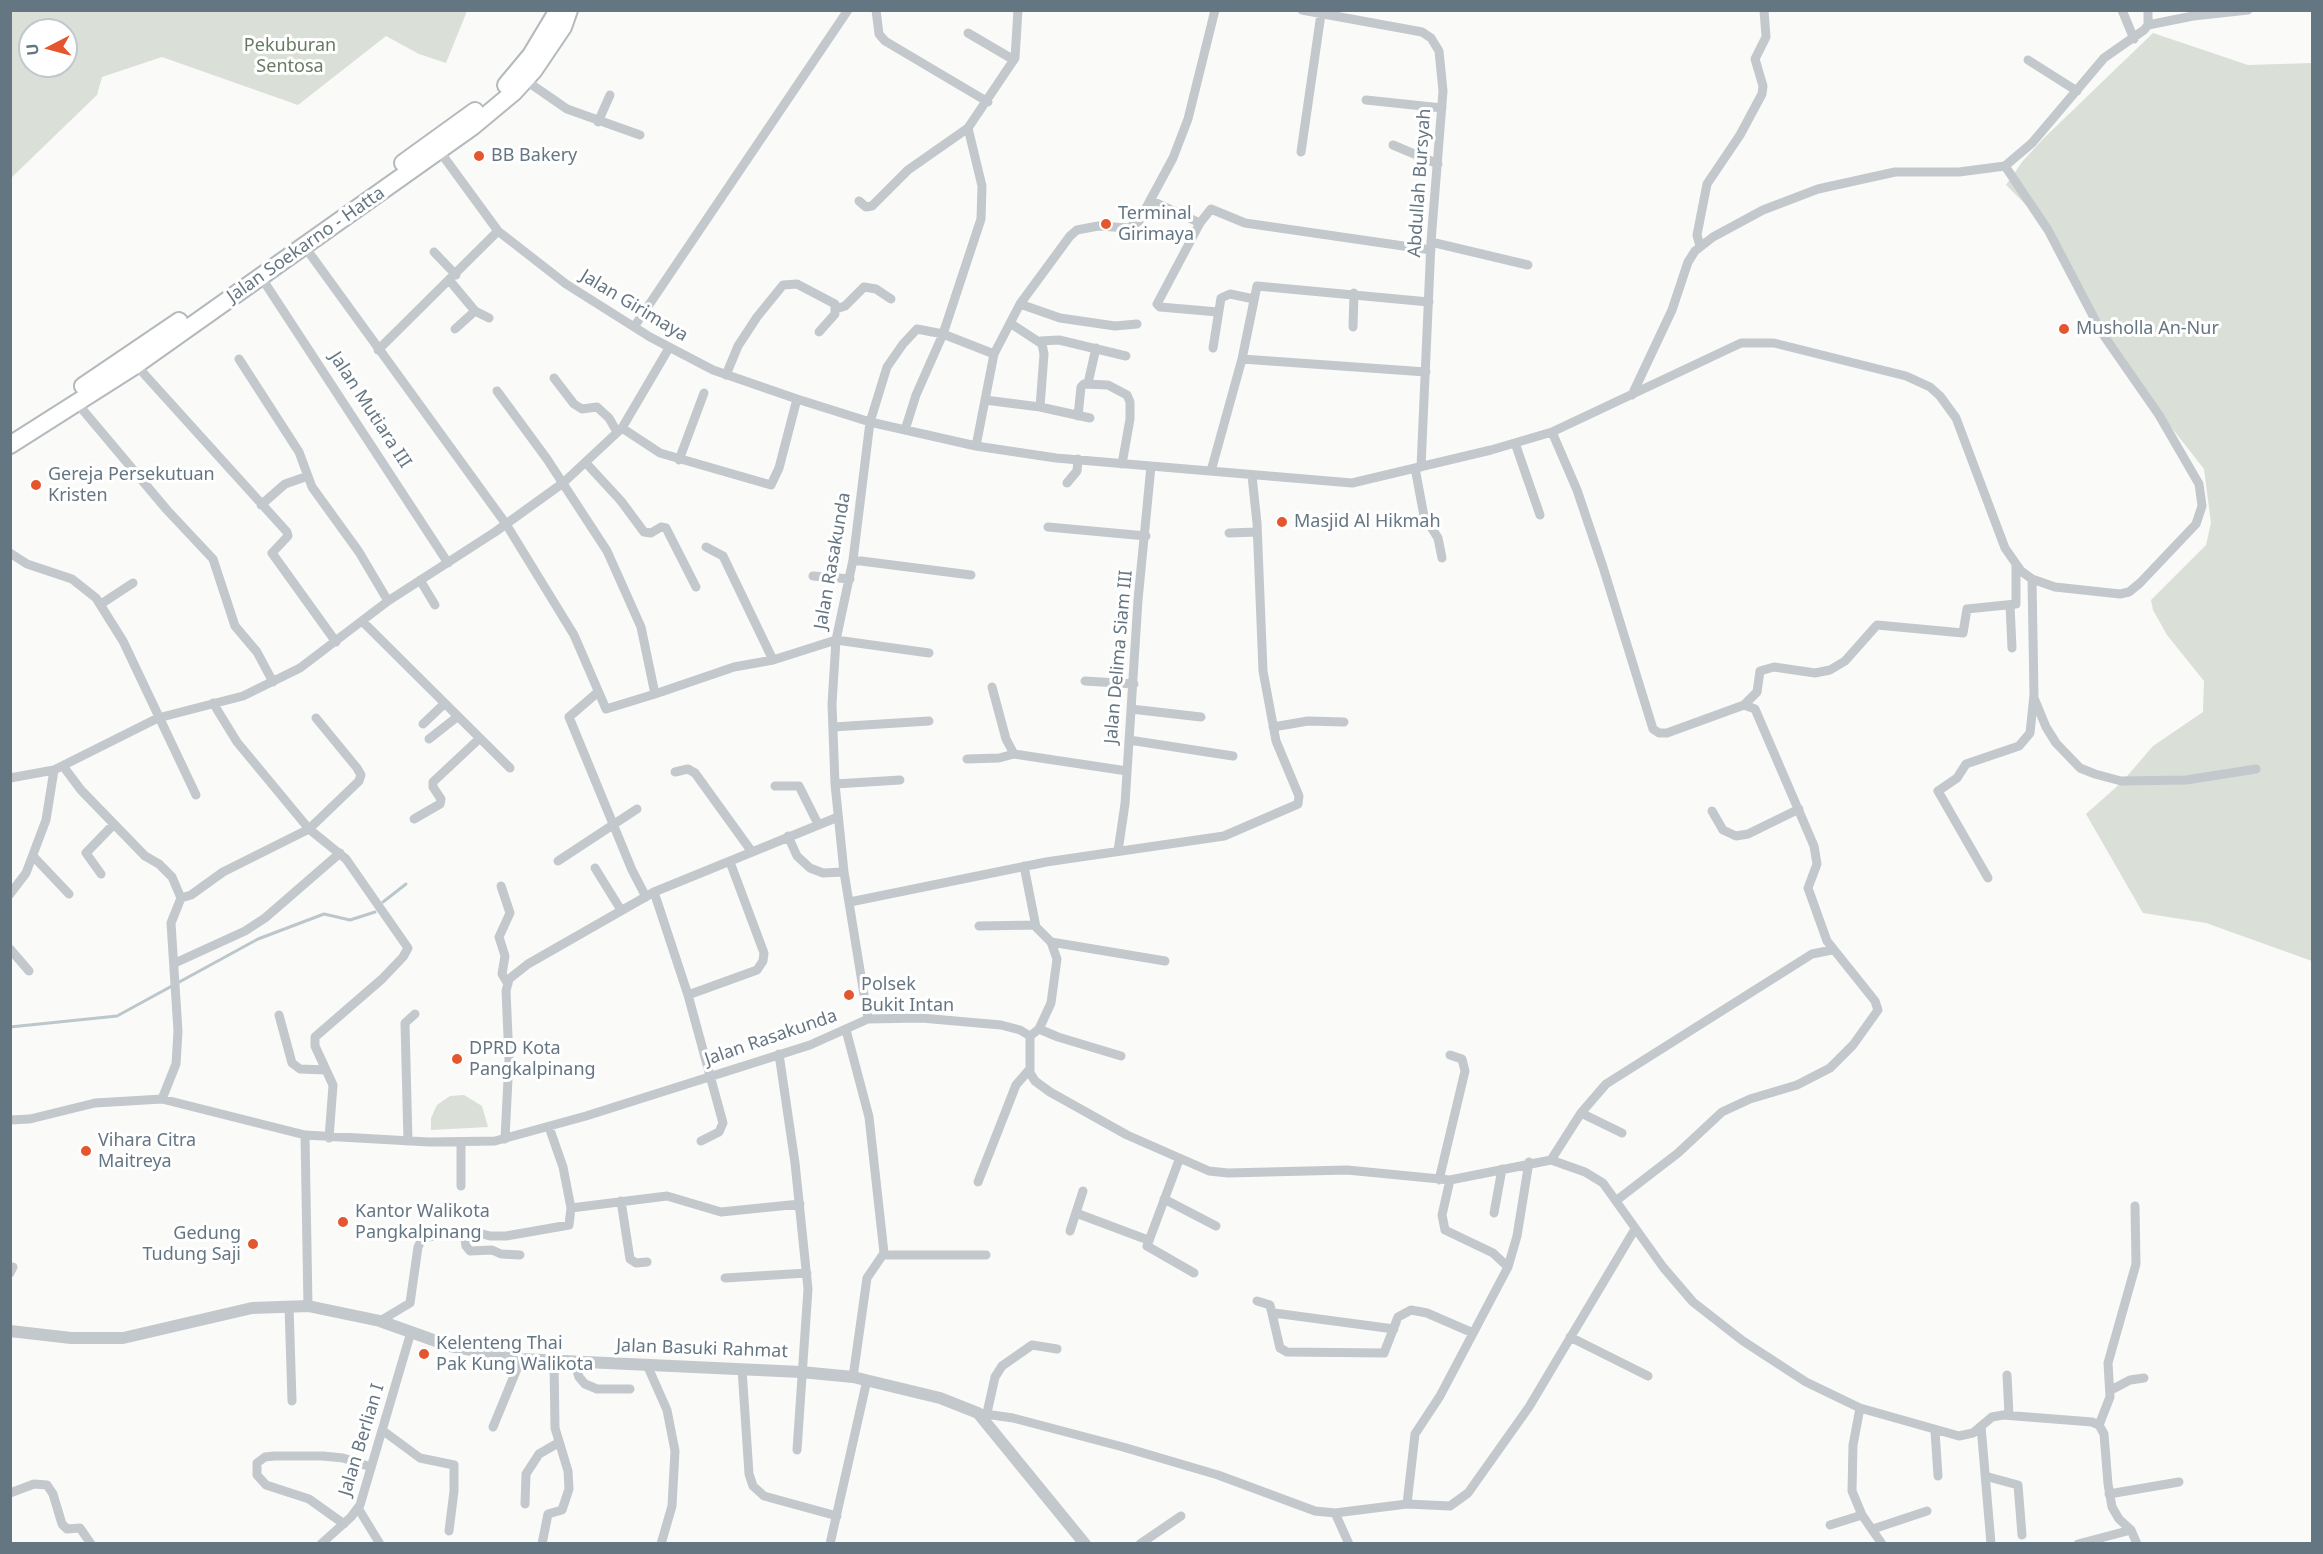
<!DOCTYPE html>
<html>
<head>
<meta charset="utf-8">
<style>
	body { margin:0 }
	#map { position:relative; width:2323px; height:1554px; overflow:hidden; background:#fafaf8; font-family:"Noto Sans",sans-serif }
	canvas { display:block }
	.frame { position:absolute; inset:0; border:12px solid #657683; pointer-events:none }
	.north { position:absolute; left:18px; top:18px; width:60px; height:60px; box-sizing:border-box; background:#fff; border:2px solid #c1c8cd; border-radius:50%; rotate:264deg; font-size:16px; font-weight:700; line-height:24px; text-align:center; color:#657683 }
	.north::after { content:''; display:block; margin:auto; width:21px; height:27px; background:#e4572e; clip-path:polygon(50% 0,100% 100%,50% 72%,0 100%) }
</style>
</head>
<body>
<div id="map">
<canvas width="2323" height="1554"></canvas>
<div class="frame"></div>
<div class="north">U</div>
</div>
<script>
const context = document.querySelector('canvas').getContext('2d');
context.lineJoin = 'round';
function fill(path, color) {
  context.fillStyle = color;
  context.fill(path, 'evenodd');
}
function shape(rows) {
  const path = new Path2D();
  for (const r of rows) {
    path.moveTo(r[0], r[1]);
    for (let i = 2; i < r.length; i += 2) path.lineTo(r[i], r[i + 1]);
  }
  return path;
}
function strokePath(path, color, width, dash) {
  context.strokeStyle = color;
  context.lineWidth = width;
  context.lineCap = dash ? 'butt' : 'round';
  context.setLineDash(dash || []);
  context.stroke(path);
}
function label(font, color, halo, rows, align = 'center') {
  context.font = font + ' "Noto Sans",sans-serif';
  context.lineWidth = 6;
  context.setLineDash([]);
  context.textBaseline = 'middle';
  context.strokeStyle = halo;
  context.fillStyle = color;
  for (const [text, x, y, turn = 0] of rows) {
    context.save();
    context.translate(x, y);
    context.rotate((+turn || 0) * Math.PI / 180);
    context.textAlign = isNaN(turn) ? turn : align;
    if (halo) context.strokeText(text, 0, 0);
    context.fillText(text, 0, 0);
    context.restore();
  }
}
const green = shape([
	[11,10,467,10,467,11,446,63,419,54,386,36,298,105,162,57,102,77,97,95,11,178],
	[30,30,66,30,66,66,30,66],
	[2153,33,2248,65,2312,63,2312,961,2206,923,2143,913,2086,814,2122,782,2153,746,2203,712,2204,681,2167,635,2153,610,2151,600,2206,545,2211,523,2204,469,2127,371,2051,230,2006,185,2022,162,2043,139],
	[464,1095,482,1106,488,1127,431,1130,431,1118,437,1105,450,1096]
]);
const stream = shape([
	[383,902,406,884],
	[10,1027,117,1016,258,939,324,914,350,920,375,912]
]);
const minor = shape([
	[876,10,879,34,885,41,988,102],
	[1302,10,1422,32,1431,38,1439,51,1443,91,1431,242,1421,467],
	[2122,10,2134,39],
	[2148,25,2193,16,2248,10],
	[968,33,1014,60],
	[2028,60,2077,91],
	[525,80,567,109,640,135],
	[1366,100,1442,108],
	[598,122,610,95],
	[1393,145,1438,164],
	[438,149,498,231,566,284,650,337,713,370,797,399,870,422,976,446,1056,458,1352,483,1491,450,1552,432,1741,343,1774,343,1906,376,1930,387,1940,396,1956,418,2005,548,2021,571,2032,579,2055,587,2120,594,2129,592,2140,583,2196,524,2202,506,2199,484,2159,415,2102,333,2048,230,2005,166,2032,143,2104,58,2144,30,2148,25,2148,10],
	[1301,152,1321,14],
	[1150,200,1200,223,1211,209,1245,223,1431,250],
	[859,201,866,207,872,206,908,170,968,128,1015,58,1018,10],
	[1200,223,1157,304,1160,307,1218,312],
	[1431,242,1528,265],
	[1700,246,1697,235,1707,184,1740,135,1762,94,1763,86,1755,59,1766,37,1764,10],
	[305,247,506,524,574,635,606,709,655,694],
	[434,252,456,275],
	[261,277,448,563],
	[450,281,475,311,489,318],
	[1020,304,1060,318,1115,326,1137,324],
	[836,309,845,306,864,287,876,289,891,299],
	[1010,323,1042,344,1044,354,1040,407],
	[634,327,848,10],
	[1353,327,1354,293],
	[455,329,475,311],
	[1040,341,1059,340,1126,356],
	[1213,348,1221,298,1230,294,1254,299],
	[378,350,498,231],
	[239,359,299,452,312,487,359,552,388,601],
	[1242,359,1426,372],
	[136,365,287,532,288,536,272,553,336,642],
	[726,375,738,346,757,317,783,285,797,284,835,304,835,314,819,332],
	[554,378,574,404,582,409,597,407,609,418,617,432],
	[1088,383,1096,348],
	[497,391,547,459,607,551,641,627,655,694,734,667,773,660,836,640,929,653],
	[1632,395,1672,310,1688,262,1695,251,1713,237,1763,210,1818,189,1895,172,1959,172,2005,166],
	[985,400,1040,407,1090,418],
	[77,403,167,510,213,559,235,626,257,652,273,682],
	[1078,416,1081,387,1084,384,1108,385,1127,395,1130,402,1130,419,1122,464],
	[622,428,660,453,771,485,779,468,797,399],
	[905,430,916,395,943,334,981,219,982,186,968,128],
	[1552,432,1577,490,1603,567,1653,729,1659,733,1667,733,1744,705,1755,709,1814,846,1817,864,1808,888,1827,941,1875,1001,1878,1010,1853,1045,1830,1068,1797,1085,1750,1099,1722,1112,1678,1153,1617,1200],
	[1515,443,1540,515],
	[976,446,994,354,1020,304,1070,236,1077,230,1098,226,1129,228,1139,221,1173,158,1188,119,1215,10],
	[679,460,704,393],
	[586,463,621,501,644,532,651,533,661,527,666,528,696,587],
	[1415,468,1424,516,1438,538,1442,558],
	[1211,471,1242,359,1257,286,1429,302],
	[1067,483,1077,471,1078,459],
	[261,505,285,484,308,476],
	[1048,527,1146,536],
	[1229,533,1257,532],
	[706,547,723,556,773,660],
	[10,553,27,564,72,579,96,598,123,641,196,795],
	[853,560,971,575],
	[813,576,850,579],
	[420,580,435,605],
	[101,604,133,583],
	[2010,605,2012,648],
	[363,622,510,768],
	[1085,681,1134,684],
	[992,687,1006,739,1014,754,1127,771],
	[598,692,569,717,632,870,646,897],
	[2034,698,2046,727,2056,743,2080,768,2095,774,2121,781,2186,780,2256,769],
	[213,703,237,742,309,829,346,859,408,948,403,957,382,979,315,1037,315,1046,333,1085,329,1138],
	[1744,705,1757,692,1760,671,1774,667,1815,673,1830,670,1845,661,1877,625,1963,633,1967,609,2016,604,2016,564],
	[1131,709,1201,717],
	[423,724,444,704],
	[833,727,929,721],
	[1273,727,1308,721,1344,722],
	[429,739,457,717],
	[1129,740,1233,756],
	[967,759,999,758,1014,754],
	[63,766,81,790,145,856,159,864,172,877,181,898,171,923,178,1031,176,1064,162,1099],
	[675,772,688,769,695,773,752,852],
	[10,778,54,770,158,718,243,696,300,668,388,601,495,532,563,483,622,428,669,348],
	[835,784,900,780],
	[775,786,799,786,818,824],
	[1712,811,1723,830,1736,836,1748,834,1799,809],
	[414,819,440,804,441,799,433,787,433,782,479,739],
	[788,836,797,856,810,868,823,873,844,872],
	[1118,851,1125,804,1138,600,1151,466],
	[33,856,69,894],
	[558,861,637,809],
	[1024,866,1036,927,1051,942,1057,959,1051,1003,1039,1029,1030,1036],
	[595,868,621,910],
	[101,874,86,853,114,824],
	[1988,878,1938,791,1957,778,1966,764,2019,746,2030,733,2034,695,2032,579],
	[501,886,510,913,499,937,505,956,502,974,508,984],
	[10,894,26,873,46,820,54,770],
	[181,898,191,895,223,872,309,829,359,781,361,775,357,768,316,718],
	[850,902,1046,862,1224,836,1298,804,1299,796,1276,741,1263,671,1257,523,1252,476],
	[979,926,1035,925],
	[1051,942,1165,961],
	[10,949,29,971],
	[175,963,245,931,265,918,340,853],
	[688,995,757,970,763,961,764,953,730,862],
	[279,1015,292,1063,300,1069,326,1070],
	[868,1019,844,872,835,784,832,704,836,640,853,560,870,422,887,367,903,344,917,329,943,334,994,354],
	[1039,1029,1058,1037,1121,1056],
	[846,1030,869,1117,884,1253,867,1278,853,1377],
	[779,1054,795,1163,808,1289,797,1450],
	[1581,1113,1622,1133],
	[10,1120,30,1119,95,1103,162,1099,305,1135,429,1142,495,1141,586,1116,810,1045,868,1019,921,1018,1001,1025,1020,1030,1030,1036,1030,1073,1035,1081,1050,1092,1127,1135,1209,1171,1228,1173,1347,1170,1450,1180,1551,1160,1585,1172,1603,1183,1663,1267,1693,1302,1743,1341,1806,1382,1860,1408,1959,1436,1973,1433,1992,1417,2003,1415,2092,1422,2099,1425,2104,1434,2108,1484,2112,1507,2119,1519,2131,1530,2137,1544],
	[305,1135,308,1306],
	[505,1139,509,1059,506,991,509,979,528,964,654,892],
	[408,1141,405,1023,415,1014],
	[701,1141,719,1132,723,1123,688,995,654,892,838,817],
	[1179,1160,1147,1246,1194,1273],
	[1551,1160,1581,1113,1606,1084,1812,954,1832,950],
	[1439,1180,1465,1071,1462,1059,1450,1055],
	[1450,1180,1442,1215,1445,1230,1493,1253,1508,1267],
	[978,1182,1016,1085,1029,1070],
	[461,1186,461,1142],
	[1164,1199,1216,1226],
	[621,1201,630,1259,636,1263,647,1262],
	[571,1208,667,1196,721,1212,800,1204],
	[1076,1213,1148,1240],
	[1494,1213,1502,1169],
	[1070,1231,1083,1191],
	[464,1232,466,1246,470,1251,492,1250,501,1254,520,1255],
	[883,1255,986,1255],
	[10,1273,13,1267],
	[725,1278,807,1273],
	[1257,1301,1270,1305,1280,1348,1287,1352,1384,1353,1398,1317,1411,1310,1427,1313,1473,1333],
	[289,1306,292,1401],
	[1274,1313,1394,1329],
	[380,1321,410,1303,418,1247,421,1241,427,1237,475,1232,490,1236,506,1236,569,1225,571,1208,563,1167,549,1127],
	[1570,1337,1648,1376],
	[574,1362,579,1377,585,1384,597,1389,630,1389],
	[647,1365,667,1410,675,1451,672,1506,661,1544],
	[742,1369,749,1474,753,1486,764,1496,837,1516],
	[2007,1375,2009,1415],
	[2111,1390,2130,1380,2144,1378],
	[1860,1408,1853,1445,1852,1491,1862,1515,1882,1544],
	[978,1413,1013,1418,1123,1447,1218,1475,1315,1511,1335,1513,1407,1504,1450,1506,1468,1493,1529,1407,1635,1229],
	[987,1413,995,1377,1002,1366,1032,1345,1057,1349],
	[2099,1425,2110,1397,2108,1363,2136,1264,2135,1206],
	[1981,1426,1991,1544],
	[493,1427,521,1359],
	[382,1430,420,1458,454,1465,454,1491,449,1531],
	[1935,1431,1938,1476],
	[1985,1476,2018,1485,2022,1535],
	[10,1493,34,1484,47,1485,53,1494,62,1524,67,1529,80,1528,91,1544],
	[2109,1494,2179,1482],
	[525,1504,526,1474,539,1454,558,1443],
	[1407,1504,1415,1434,1440,1396,1508,1267,1517,1236,1529,1162],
	[358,1508,380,1544],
	[1335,1513,1349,1544],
	[344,1524,309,1499,266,1485,257,1475,257,1463,265,1457,274,1456,323,1456,343,1458,371,1467],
	[1830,1525,1862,1515],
	[1873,1529,1927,1511],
	[321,1544,351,1517,360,1505,411,1332],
	[542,1544,548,1514,562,1510,569,1489,568,1471,555,1428,554,1362],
	[830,1544,867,1380],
	[1140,1544,1181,1516],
	[2078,1544,2131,1530]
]);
const tertiary = shape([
	[10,1331,71,1338,123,1338,252,1308,308,1306,380,1321,450,1346,521,1359,801,1372,853,1377,940,1398,978,1413,1085,1544]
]);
const trunk = shape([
	[506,85,531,55,558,10],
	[403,163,475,111],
	[83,386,179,321],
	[10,445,136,365,472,127,514,92,534,70,563,27,569,10]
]);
const markers = [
	[479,156,6,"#e4572e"],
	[1106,224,6,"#e4572e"],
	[2064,329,6,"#e4572e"],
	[36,485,6,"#e4572e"],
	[1282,522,6,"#e4572e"],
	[849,995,6,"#e4572e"],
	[457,1059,6,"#e4572e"],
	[86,1151,6,"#e4572e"],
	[343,1222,6,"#e4572e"],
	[253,1244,6,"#e4572e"],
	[424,1354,6,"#e4572e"]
];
const parkNames = [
	["Pekuburan",290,46],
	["Sentosa",290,67]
];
const poiNames = [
	["BB Bakery",491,156],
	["Terminal",1118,214],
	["Girimaya",1118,235],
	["Musholla An-Nur",2076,329],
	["Gereja Persekutuan",48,475],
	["Kristen",48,496],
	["Masjid Al Hikmah",1294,522],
	["Polsek",861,985],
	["Bukit Intan",861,1006],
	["DPRD Kota",469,1049],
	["Pangkalpinang",469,1070],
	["Vihara Citra",98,1141],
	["Maitreya",98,1162],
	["Kantor Walikota",355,1212],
	["Pangkalpinang",355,1233],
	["Gedung",241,1234,"right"],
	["Tudung Saji",241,1255,"right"],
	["Kelenteng Thai",436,1344],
	["Pak Kung Walikota",436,1365]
];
const streetNames = [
	["Abdullah Bursyah",1420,183,-86],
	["Jalan Soekarno - Hatta",306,245,-35],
	["Jalan Girimaya",634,306,31],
	["Jalan Mutiara III",370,410,57],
	["Jalan Rasakunda",833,561,-80],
	["Jalan Delima Siam III",1119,657,-85],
	["Jalan Rasakunda",771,1038,-19],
	["Jalan Basuki Rahmat",702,1349,2],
	["Jalan Berlian I",362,1440,-73]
];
fill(green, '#dadfd7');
strokePath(stream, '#bbc7cb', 3);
strokePath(trunk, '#b4b9bd', 20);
strokePath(minor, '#c3c8cc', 9);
strokePath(tertiary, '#c3c8cc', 12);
strokePath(trunk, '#fff', 16);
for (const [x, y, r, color] of markers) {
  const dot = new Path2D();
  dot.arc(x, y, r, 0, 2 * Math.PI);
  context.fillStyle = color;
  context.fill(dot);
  strokePath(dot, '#fff', 2);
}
label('18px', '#687a64', '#fff', parkNames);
label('18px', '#657683', '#fff', poiNames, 'left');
label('18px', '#657683', '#fff', streetNames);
</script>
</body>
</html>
